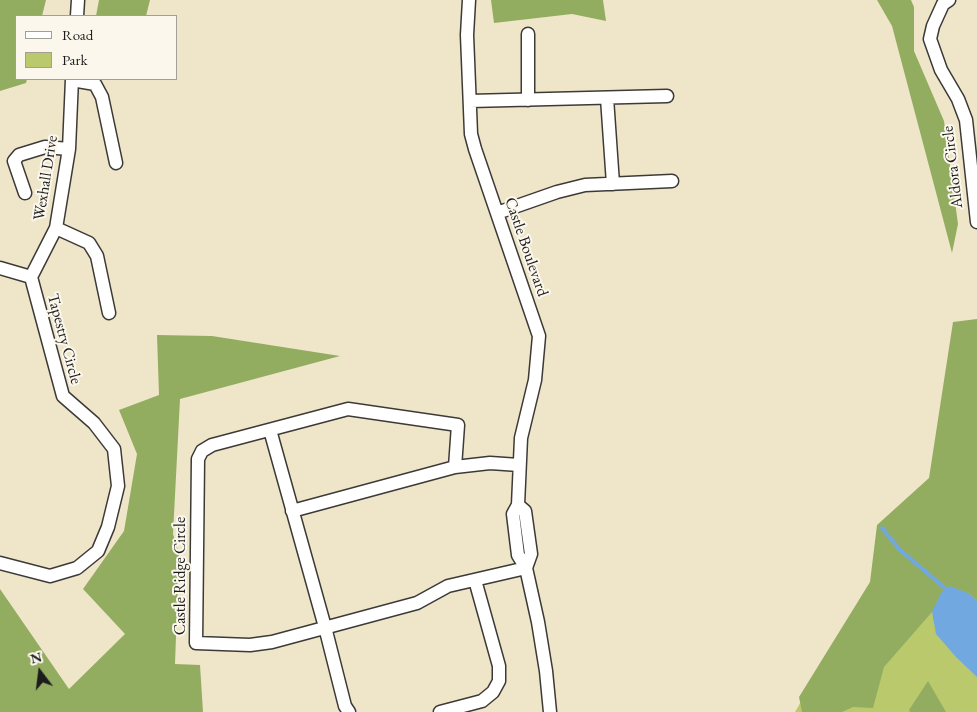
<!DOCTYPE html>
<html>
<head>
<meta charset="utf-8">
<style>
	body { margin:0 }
	#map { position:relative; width:977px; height:712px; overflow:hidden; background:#efe6ca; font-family:"EB Garamond",serif }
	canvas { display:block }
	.legend { position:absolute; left:15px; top:15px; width:162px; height:65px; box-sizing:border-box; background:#fbf7ec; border:1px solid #a29f99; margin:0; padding:6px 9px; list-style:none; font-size:15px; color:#1c1c1c }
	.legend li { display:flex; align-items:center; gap:10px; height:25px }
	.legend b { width:25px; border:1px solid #a29f99 }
	.north { position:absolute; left:15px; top:647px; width:50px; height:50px; -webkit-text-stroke:4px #fbf7ec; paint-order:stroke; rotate:345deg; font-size:14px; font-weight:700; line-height:20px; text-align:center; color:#1c1c1c }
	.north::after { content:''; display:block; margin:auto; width:18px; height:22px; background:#1c1c1c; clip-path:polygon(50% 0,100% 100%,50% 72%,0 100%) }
</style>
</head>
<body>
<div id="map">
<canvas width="977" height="712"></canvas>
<ul class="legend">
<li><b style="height:6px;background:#fff"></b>Road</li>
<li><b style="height:14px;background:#bac96c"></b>Park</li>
</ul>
<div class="north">N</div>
</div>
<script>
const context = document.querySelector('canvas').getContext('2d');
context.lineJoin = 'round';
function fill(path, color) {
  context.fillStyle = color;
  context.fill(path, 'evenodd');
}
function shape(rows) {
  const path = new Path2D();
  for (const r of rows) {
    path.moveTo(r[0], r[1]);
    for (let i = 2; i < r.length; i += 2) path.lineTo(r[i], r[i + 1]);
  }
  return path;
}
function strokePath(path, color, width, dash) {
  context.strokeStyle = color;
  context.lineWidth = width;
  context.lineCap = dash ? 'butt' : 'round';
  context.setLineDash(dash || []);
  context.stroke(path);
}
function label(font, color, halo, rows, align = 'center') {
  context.font = font + ' "EB Garamond",serif';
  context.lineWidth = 4;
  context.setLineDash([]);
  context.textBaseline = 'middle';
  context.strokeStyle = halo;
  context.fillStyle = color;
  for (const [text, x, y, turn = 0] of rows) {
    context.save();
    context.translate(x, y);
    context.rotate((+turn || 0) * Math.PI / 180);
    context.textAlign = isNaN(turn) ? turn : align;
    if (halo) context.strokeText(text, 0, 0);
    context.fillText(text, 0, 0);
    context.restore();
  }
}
const green = shape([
	[977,399,977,712,795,712]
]);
const forest = shape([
	[0,0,46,0,42,16,16,16,16,79,27,79,26,83,0,91],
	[99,0,150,0,146,16,96,16],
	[491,0,603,0,606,21,572,14,494,23],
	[877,0,911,0,914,7,914,51,944,121,958,224,952,253,892,26],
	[977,319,977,601,970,594,950,587,932,612,884,667,873,708,853,707,842,712,802,712,799,697,870,582,877,525,929,478,953,322],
	[157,335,212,336,340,356,180,399,173,534,179,554,175,664,200,665,203,712,0,712,0,589,69,689,125,634,83,589,124,531,137,454,119,410,159,395],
	[928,681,946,712,910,712,909,710]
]);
const water = shape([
	[950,586,970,594,977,601,977,677,956,657,936,634,932,612,941,593]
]);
const stream = shape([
	[882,528,900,550,946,589]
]);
const street = shape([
	[469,0,467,35,471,134,475,149,539,336,535,380,521,438,518,505,513,514,518,555,526,568,538,622,546,671,550,712],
	[949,0,943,4,933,26,930,39,941,70,958,99,966,120,977,222],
	[77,16,78,0],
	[528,34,528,100],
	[72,80,95,84,102,97,116,163],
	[607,98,613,184],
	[470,101,667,96],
	[25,193,14,161,19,155,45,147,69,149],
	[497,213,557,192,585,185,672,181],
	[56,228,89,243,97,256,109,313],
	[0,268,31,277,63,396,94,423,114,449,118,486,108,527,98,551,77,568,50,576,0,563],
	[31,277,56,228,69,149,72,79],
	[270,430,325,627,345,706,349,712],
	[519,465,490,463,455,467,458,425,348,409,212,445,202,451,198,459,196,643,250,645,272,642,417,603,448,586,526,568],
	[518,505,525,511,531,554,526,568],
	[292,511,455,467],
	[440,712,482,701,493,692,499,681,499,666,475,580]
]);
const streetNames = [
	["Aldora Circle",953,167,-97],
	["Wexhall Drive",46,178,-81],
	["Castle Boulevard",526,247,71],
	["Tapestry Circle",64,339,75],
	["Castle Ridge Circle",181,576,-90]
];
fill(green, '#bac96c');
fill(forest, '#93ad60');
fill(water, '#72a8e0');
strokePath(stream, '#72a8e0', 4);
strokePath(street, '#3c3a36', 15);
strokePath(street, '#fff', 12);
label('16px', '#1c1c1c', '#fbf7ec', streetNames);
</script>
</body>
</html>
